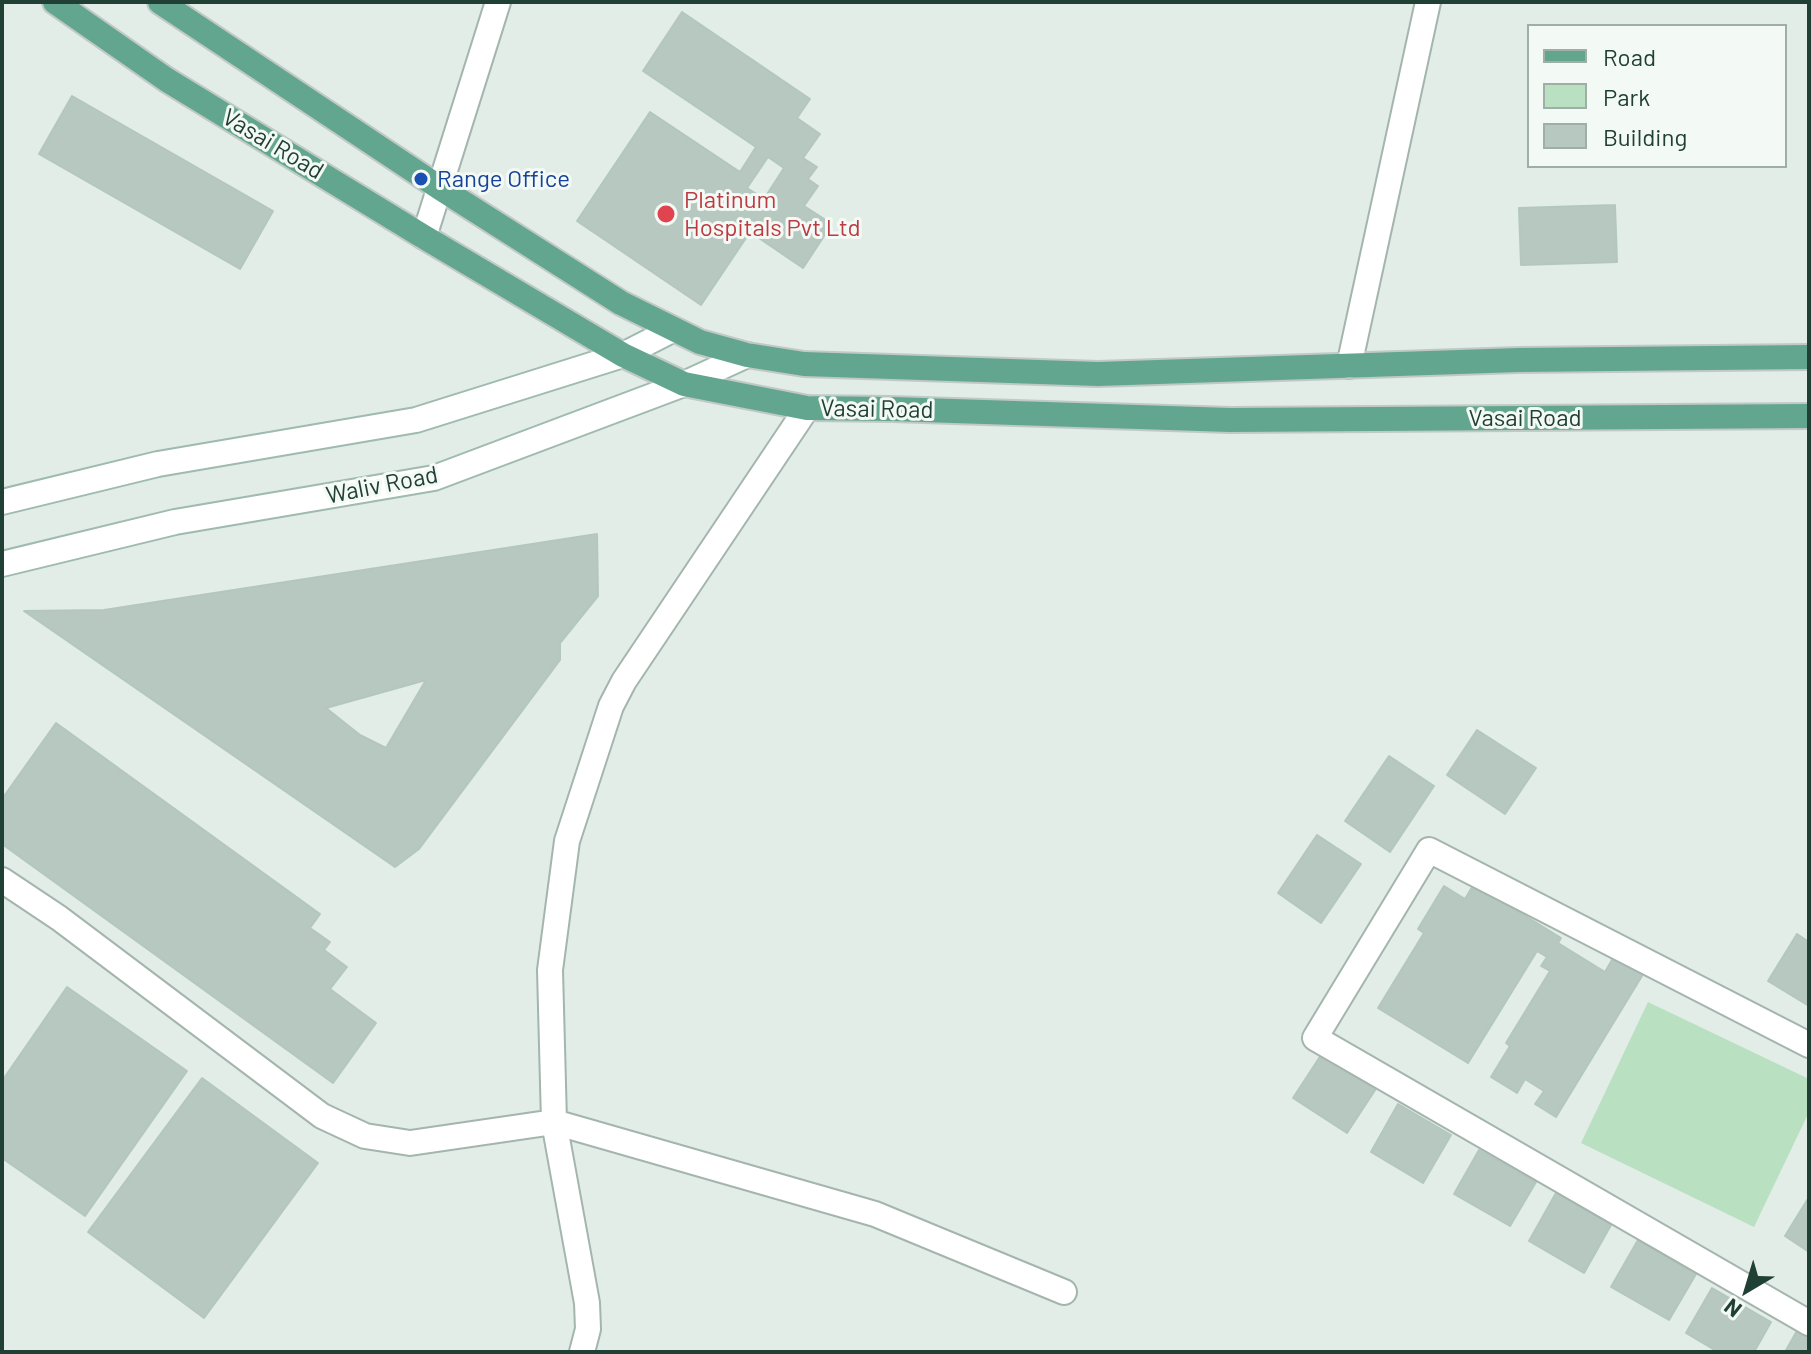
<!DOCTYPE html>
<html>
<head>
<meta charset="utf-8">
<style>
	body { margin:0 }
	#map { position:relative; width:1811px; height:1354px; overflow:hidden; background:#e2ede7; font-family:Barlow,sans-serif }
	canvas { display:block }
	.frame { position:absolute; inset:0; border:4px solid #203f35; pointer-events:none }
	.legend { position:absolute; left:1527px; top:24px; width:260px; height:144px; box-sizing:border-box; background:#f3f9f5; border:2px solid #9fafa8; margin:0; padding:10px 14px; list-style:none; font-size:24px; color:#203f35 }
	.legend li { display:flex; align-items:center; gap:16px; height:40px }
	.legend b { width:40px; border:2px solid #9fafa8 }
	.north { position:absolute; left:1707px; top:1250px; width:80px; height:80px; -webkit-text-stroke:6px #f3f9f5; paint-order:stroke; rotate:218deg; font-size:22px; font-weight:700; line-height:32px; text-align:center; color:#203f35 }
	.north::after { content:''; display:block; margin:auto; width:28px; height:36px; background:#203f35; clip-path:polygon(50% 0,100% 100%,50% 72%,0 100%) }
</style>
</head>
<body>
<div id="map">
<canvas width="1811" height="1354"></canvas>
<div class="frame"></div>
<ul class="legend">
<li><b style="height:10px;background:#63a690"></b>Road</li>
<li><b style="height:22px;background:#b9e0c1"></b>Park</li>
<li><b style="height:22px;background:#b7c8c0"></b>Building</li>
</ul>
<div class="north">N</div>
</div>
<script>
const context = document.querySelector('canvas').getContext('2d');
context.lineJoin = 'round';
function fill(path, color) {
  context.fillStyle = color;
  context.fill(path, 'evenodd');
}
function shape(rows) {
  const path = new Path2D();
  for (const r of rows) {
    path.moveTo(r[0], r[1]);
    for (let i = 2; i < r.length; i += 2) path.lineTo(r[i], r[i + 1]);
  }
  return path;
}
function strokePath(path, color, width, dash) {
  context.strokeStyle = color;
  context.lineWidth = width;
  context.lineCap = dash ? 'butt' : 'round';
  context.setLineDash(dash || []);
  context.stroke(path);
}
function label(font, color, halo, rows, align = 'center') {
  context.font = font + ' Barlow,sans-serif';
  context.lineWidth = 6;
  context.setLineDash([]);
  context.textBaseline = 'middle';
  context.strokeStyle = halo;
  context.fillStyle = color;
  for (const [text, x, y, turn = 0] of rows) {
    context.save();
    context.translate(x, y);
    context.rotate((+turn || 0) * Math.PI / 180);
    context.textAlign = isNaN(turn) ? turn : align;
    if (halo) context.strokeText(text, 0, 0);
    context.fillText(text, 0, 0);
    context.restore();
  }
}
const green = shape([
	[1648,1002,1809,1079,1809,1112,1754,1227,1581,1143]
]);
const building = shape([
	[682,12,810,99,797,118,820,134,803,158,817,167,808,179,818,186,804,206,832,224,803,268,750,232,701,305,577,221,650,112,740,172,756,147,643,71,682,12],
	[768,157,784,168,764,199,747,188,768,157],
	[72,96,273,211,240,269,39,154,72,96],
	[1615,205,1617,262,1521,265,1519,208,1615,205],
	[597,534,598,596,560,643,560,660,419,849,395,867,24,611,104,610,597,534],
	[426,680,386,748,360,735,326,708,426,680],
	[56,723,320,914,310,928,330,942,324,950,347,967,330,989,376,1023,333,1083,2,844,2,799,56,723],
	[1477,730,1536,768,1505,814,1447,775,1477,730],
	[1389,756,1434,786,1390,852,1345,821,1389,756],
	[1317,835,1361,864,1321,923,1278,893,1317,835],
	[1474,884,1561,938,1558,943,1605,972,1616,953,1645,971,1556,1117,1535,1104,1544,1091,1525,1079,1517,1093,1491,1077,1510,1046,1506,1043,1550,971,1541,966,1547,957,1537,951,1468,1063,1378,1008,1424,933,1418,929,1444,886,1465,899,1474,884],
	[1797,934,1809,942,1809,1006,1768,981,1797,934],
	[67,987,187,1071,85,1216,2,1158,2,1081,67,987],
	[1325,1049,1379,1084,1347,1133,1293,1098,1325,1049],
	[202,1078,318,1163,204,1318,88,1232,202,1078],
	[1398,1104,1451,1135,1423,1183,1371,1152,1398,1104],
	[1479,1150,1536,1182,1510,1226,1454,1194,1479,1150],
	[1556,1193,1611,1225,1584,1273,1529,1241,1556,1193],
	[1809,1197,1809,1252,1785,1236,1809,1197],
	[1638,1240,1696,1274,1669,1320,1611,1287,1638,1240],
	[1712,1288,1771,1322,1754,1352,1718,1352,1686,1333,1712,1288],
	[1798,1329,1809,1335,1809,1352,1785,1352,1798,1329]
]);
const minor = shape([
	[424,237,498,2],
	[1349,366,1428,2],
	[2,880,59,918,322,1116,365,1136,410,1143,554,1122,875,1214,1064,1292],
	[1809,1045,1429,850,1315,1038,1809,1323],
	[582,1352,588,1329,587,1303,554,1122,550,970,567,841,611,706,624,681,807,408]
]);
const secondary = shape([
	[2,502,158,464,416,420,623,355,672,330],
	[2,564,175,522,434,478,684,384,747,355]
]);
const primary = shape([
	[55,2,167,80,424,237,623,355,684,384,807,408,892,409,1230,420,1809,416],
	[160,2,440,188,621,303,700,342,747,355,804,364,1098,374,1519,360,1809,357]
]);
const markers = [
	[421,179,8,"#1a4fb4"],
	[666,214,10,"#e0444e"]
];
const streetNames = [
	["Vasai Road",273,144,31],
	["Vasai Road",877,409,1],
	["Vasai Road",1525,418],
	["Waliv Road",382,485,-11]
];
const transitNames = [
	["Range Office",437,179]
];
const healthNames = [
	["Platinum",684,200],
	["Hospitals Pvt Ltd",684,228]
];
fill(green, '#b9e0c1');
fill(building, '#b7c8c0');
strokePath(building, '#b4c7be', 2);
strokePath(minor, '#a4b5ae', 28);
strokePath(secondary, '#9fbaae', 28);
strokePath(primary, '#c1c9c6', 28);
strokePath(minor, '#fff', 24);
strokePath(secondary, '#fff', 24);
strokePath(primary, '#63a690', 24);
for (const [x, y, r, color] of markers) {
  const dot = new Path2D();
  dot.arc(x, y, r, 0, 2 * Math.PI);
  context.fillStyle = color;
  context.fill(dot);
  strokePath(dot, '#f3f9f5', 3);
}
label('24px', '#203f35', '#f3f9f5', streetNames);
label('24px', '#164399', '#f3f9f5', transitNames, 'left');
label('24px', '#be3a42', '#f3f9f5', healthNames, 'left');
</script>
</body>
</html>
